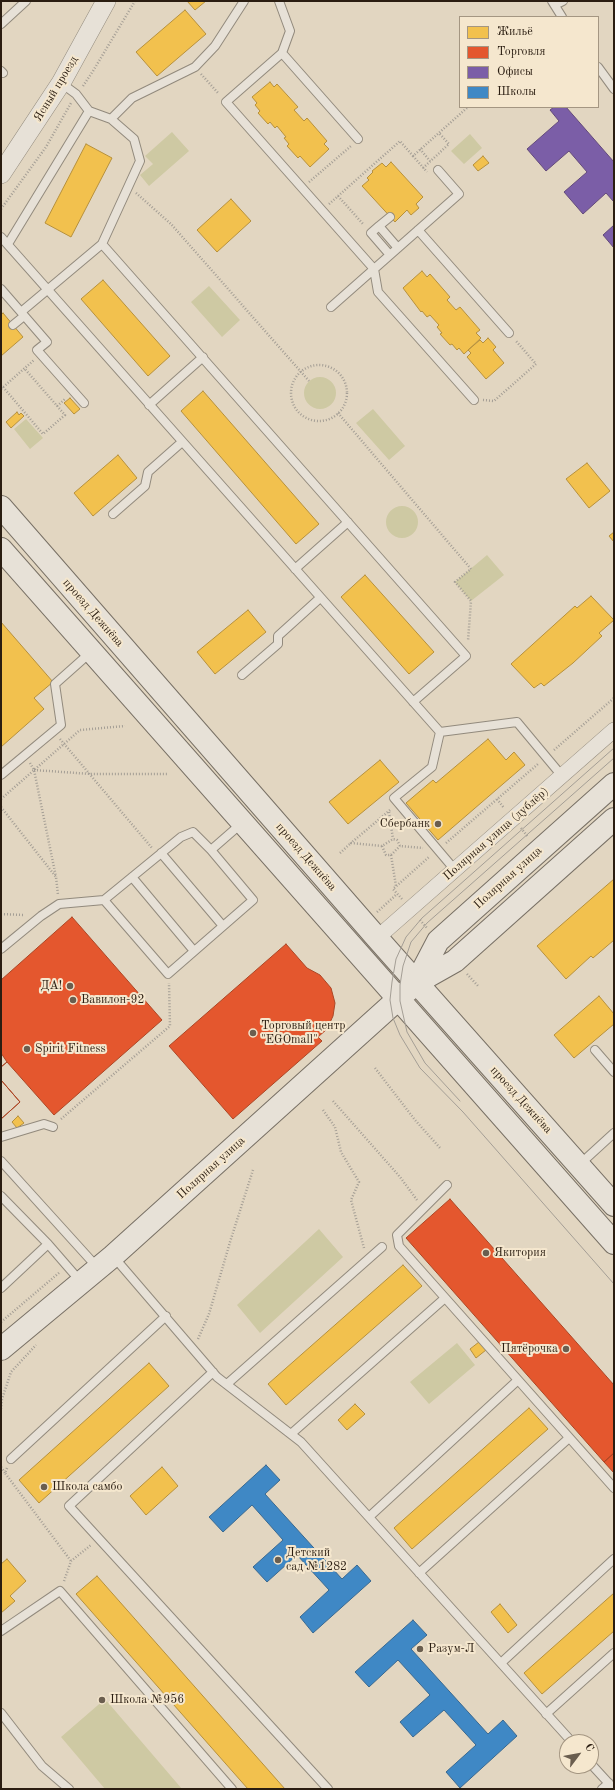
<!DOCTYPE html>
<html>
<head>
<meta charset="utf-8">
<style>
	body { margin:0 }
	#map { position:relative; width:615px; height:1790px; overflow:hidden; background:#e2d6c1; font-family:"Old Standard TT",serif }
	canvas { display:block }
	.frame { position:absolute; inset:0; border:2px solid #2a1d11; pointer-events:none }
	.legend { position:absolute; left:459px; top:16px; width:140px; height:92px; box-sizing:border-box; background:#f5e7ce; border:1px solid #a49682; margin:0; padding:5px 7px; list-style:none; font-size:12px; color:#2a1d11 }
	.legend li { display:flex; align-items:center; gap:8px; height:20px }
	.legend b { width:20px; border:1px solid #a49682 }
	.north { position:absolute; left:559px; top:1734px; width:40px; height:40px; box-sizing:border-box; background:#f5e7ce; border:1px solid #a49682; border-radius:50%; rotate:58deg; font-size:11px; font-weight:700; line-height:16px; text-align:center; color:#2a1d11 }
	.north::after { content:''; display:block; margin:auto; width:14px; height:18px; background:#6a5e4f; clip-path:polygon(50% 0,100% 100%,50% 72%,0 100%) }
</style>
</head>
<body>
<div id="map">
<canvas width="615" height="1790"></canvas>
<div class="frame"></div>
<ul class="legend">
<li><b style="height:11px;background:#f2c14e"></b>Жильё</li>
<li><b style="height:11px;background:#e4572e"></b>Торговля</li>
<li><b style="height:11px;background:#7b5ea7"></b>Офисы</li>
<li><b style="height:11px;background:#3f88c5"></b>Школы</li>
</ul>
<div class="north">С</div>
</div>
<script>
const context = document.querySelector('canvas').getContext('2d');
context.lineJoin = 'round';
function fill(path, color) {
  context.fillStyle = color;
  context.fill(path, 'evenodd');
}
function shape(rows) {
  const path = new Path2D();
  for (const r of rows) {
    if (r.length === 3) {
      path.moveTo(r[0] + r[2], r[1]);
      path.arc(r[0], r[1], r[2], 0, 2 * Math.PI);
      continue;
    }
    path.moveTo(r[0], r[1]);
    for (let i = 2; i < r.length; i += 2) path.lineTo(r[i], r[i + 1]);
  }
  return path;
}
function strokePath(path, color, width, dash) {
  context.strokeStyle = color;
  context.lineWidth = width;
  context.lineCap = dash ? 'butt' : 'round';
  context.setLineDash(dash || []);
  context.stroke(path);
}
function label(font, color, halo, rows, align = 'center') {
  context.font = font + ' "Old Standard TT",serif';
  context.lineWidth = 4;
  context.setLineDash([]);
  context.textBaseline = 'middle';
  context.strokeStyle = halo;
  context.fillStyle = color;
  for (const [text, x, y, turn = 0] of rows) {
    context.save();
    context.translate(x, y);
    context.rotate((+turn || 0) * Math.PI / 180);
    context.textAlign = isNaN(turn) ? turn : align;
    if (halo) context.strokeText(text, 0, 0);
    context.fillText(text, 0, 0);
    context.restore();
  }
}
const green = shape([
	[172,132,189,151,149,186,140,175,153,164,145,156],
	[470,134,482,148,464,164,451,151],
	[209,286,240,320,222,337,191,302],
	[320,393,16],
	[373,409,405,446,389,460,356,423],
	[26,419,43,438,30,449,14,429],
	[402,522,16],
	[487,555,504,575,471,601,455,582],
	[319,1229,343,1257,260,1333,237,1305],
	[457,1343,475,1365,429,1404,410,1382],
	[105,1699,182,1789,105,1789,61,1737]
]);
const homes = shape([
	[187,1,206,1,195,10,187,1],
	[185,10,206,34,157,76,136,52,185,10],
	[270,82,274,87,277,84,298,107,294,110,304,121,307,118,327,141,324,144,329,149,310,167,300,156,298,158,287,146,289,144,284,138,286,137,277,126,275,128,270,122,268,124,258,113,260,111,255,105,257,103,252,97,270,82],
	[86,144,112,158,71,237,45,223,86,144],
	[483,156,489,163,478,171,473,165,483,156],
	[391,162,423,197,416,204,419,208,411,215,407,210,395,222,362,186,369,180,367,178,373,172,372,171,382,163,386,167,391,162],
	[231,199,251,221,217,252,197,230,231,199],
	[422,271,427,277,430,274,450,297,447,300,456,310,460,307,480,330,476,333,481,338,464,354,459,348,457,350,452,344,450,345,440,334,442,333,437,327,439,325,430,315,427,317,422,311,421,312,403,288,422,271],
	[103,280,170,356,148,376,81,299,103,280],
	[3,313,23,337,1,356,1,315,3,313],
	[488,338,496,347,493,350,504,363,486,379,467,357,471,353,468,350,480,340,483,343,488,338],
	[203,391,319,524,296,544,181,411,203,391],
	[70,398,80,409,74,414,64,403,70,398],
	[17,412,19,415,21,413,24,416,11,428,6,422,17,412],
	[118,455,137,478,93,516,74,493,118,455],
	[587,463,610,491,589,508,566,479,587,463],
	[614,532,614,542,609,536,614,532],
	[365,575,434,652,409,674,341,597,365,575],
	[591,596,614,620,599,633,602,636,573,663,544,686,541,683,534,688,511,664,575,606,577,608,591,596],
	[248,610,266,632,215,674,197,652,248,610],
	[1,622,53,682,34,698,44,709,1,747,1,622],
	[488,739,506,760,514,752,525,765,438,840,406,803,433,780,436,783,488,739],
	[380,760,399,782,348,824,329,802,380,760],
	[614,879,614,940,593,958,591,956,566,979,537,946,614,879],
	[599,996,614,1014,614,1024,574,1058,554,1035,599,996],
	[18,1116,24,1123,17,1128,12,1122,18,1116],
	[403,1265,422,1286,286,1405,268,1384,403,1265],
	[479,1342,486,1350,476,1358,470,1349,479,1342],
	[149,1363,169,1386,39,1503,19,1480,149,1363],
	[355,1404,365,1414,347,1430,338,1420,355,1404],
	[529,1408,548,1429,412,1549,394,1528,529,1408],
	[162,1467,178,1486,146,1515,130,1496,162,1467],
	[7,1559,26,1581,10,1596,15,1601,1,1613,1,1564,7,1559],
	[97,1576,285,1789,248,1789,76,1594,97,1576],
	[614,1593,614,1631,542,1694,524,1673,614,1593],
	[500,1604,517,1625,508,1633,491,1612,500,1604]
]);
const shops = shape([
	[72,917,162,1020,54,1115,7,1062,1,1067,1,980,72,917],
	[286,944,307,968,320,975,331,988,335,1003,333,1016,327,1029,318,1037,322,1041,233,1119,169,1046,286,944],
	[1,1053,7,1062,1,1067,1,1053],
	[1,1080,20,1102,1,1119,1,1080],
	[1,1080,20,1102,1,1119,1,1080],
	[450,1199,614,1385,614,1453,604,1462,406,1238,450,1199],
	[614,1453,614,1473,604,1462,614,1453]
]);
const offices = shape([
	[554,107,566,107,614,162,614,202,606,193,583,214,564,192,587,172,569,151,546,171,527,149,559,121,550,110,554,107],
	[614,225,614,248,603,235,614,225]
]);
const schools = shape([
	[266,1465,280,1480,265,1494,342,1579,357,1565,371,1581,313,1633,300,1617,329,1590,297,1555,267,1582,253,1567,283,1540,252,1505,223,1532,209,1517,266,1465],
	[413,1620,427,1635,411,1649,488,1734,503,1720,517,1736,460,1788,446,1772,476,1745,444,1710,413,1737,400,1722,430,1695,398,1660,369,1687,355,1672,413,1620]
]);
const path = shape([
	[201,74,219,94],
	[83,86,93,71,135,1],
	[420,149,430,161],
	[413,156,427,172],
	[423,168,449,144,439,133],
	[309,182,351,146],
	[136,193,171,224,309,381],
	[338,196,364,225],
	[329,204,400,141,413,156,468,107],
	[1,209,46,147,71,103],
	[319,393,28],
	[3,387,43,434,65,415,24,368],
	[1,389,34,360],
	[483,400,494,401,536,364,516,341],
	[57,406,65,399],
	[338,413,471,569,455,582,471,601,468,641],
	[60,739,152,848],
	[554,750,614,698],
	[30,763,34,770,56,877],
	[34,770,91,774,168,774],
	[1,799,80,730,125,726],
	[497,799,504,808],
	[1,807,56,877,58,895],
	[390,810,351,843,382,846,393,839,397,840,400,846,423,848],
	[389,812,393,839],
	[521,828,528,837],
	[446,843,538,764],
	[382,846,386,855,391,855,400,846],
	[340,853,351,843],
	[391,855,396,886],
	[402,899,393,889,430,856],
	[377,912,397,894],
	[1,914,24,915],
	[420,920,427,928],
	[467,974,479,987],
	[375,1068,415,1120,440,1148],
	[333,1101,400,1177,417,1200],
	[323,1110,335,1127,341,1152,359,1182,351,1200,364,1248],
	[61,1119,170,1026,169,983],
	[1,1322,60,1272],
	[198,1339,209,1314,230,1242,253,1170],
	[1,1409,2,1399,11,1372,36,1345],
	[1,1467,5,1473],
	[7,1468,5,1473,71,1561],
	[64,1581,71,1561,91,1545]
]);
const service = shape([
	[279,1,290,31,282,53,226,102,374,269,378,292,474,400],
	[552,1,562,17],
	[555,5,563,1],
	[1,24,26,1],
	[282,53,358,139],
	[598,67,614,89],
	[1,71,3,73],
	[61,83,76,94,89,111],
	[390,217,379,226,398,248],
	[379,226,371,233,390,255],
	[418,230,509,333],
	[1,237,440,732,517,722,562,776],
	[8,244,89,111,111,119,132,98,195,67,215,46,244,1],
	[102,244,466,656,413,702],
	[1,289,21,312,102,244,140,161,134,139,111,119],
	[331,307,459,194,438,170],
	[21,312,47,342,37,350,84,403],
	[13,325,24,316],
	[149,405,203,357],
	[113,514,145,486,148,472,182,442],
	[295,569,348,522],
	[242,675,278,644,278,636,320,598],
	[440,732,432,767,394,798,455,870],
	[1,775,61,725,55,684,91,652],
	[161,853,223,926],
	[132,877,194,951],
	[104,900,181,837,193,832,211,850,242,823],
	[1,949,41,916,59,904,104,900,168,974,253,900,211,850],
	[595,1050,614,1072],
	[1,1137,44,1124,53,1127],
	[1,1161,97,1267],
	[579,1165,614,1133],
	[447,1185,397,1235,399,1246,614,1488],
	[1,1196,48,1244,81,1282],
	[113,1256,217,1377,301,1442,572,1742],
	[1,1288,48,1244],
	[213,1372,69,1506,328,1789],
	[227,1384,382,1247],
	[291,1434,445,1298],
	[11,1459,166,1316],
	[369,1517,518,1380],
	[419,1573,569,1438],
	[1,1631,60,1591,232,1789],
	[501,1663,614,1559],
	[1,1713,42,1766,69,1789],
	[546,1714,614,1653],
	[591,1764,614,1789],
	[602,1789,609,1783]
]);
const minor = shape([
	[377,938,614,730]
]);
const tertiary = shape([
	[1,174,61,83,106,1]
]);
const secondary = shape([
	[1,507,377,938,614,1205],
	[1,549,614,1243],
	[416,983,438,941,614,784],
	[1,1349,113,1256,416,983,455,961,614,819]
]);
const tram = shape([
	[614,748,422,918,406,937,396,959,392,982,390,1000,393,1018,400,1035,420,1068,463,1112,614,1284],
	[460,1101,425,1063,407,1032,400,1001,400,985,403,966,411,942,427,923,614,758]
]);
const markers = [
	[438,824,4,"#6a5e4f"],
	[70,986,4,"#6a5e4f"],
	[73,1000,4,"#6a5e4f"],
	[253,1033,4,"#6a5e4f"],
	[27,1049,4,"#6a5e4f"],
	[486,1253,4,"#6a5e4f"],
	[566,1349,4,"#6a5e4f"],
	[44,1487,4,"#6a5e4f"],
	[278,1560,4,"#6a5e4f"],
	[420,1649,4,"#6a5e4f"],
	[102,1700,4,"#6a5e4f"]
];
const streetNames = [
	["Ясный проезд",56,89,-59],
	["проезд Дежнёва",93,613,49],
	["Полярная улица (дублёр)",496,834,-41],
	["проезд Дежнёва",306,857,49],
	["Полярная улица",508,878,-42],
	["проезд Дежнёва",521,1100,48],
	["Полярная улица",211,1168,-42]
];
const poiNames = [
	["Сбербанк",430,824,"right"],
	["ДА!",62,986,"right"],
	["Вавилон-92",81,1000],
	["Торговый центр",261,1026],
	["\"EGOmall\"",261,1040],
	["Spirit Fitness",35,1049],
	["Якитория",494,1253],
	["Пятёрочка",558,1349,"right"],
	["Школа самбо",52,1487],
	["Детский",286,1553],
	["сад №1282",286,1567],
	["Разум-Л",428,1649],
	["Школа №956",110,1700]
];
fill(green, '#cec9a3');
fill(homes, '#f2c14e');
strokePath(homes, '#b6903c', 1);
fill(shops, '#e4572e');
strokePath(shops, '#ac4625', 1);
fill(offices, '#7b5ea7');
strokePath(offices, '#634a7a', 1);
fill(schools, '#3f88c5');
strokePath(schools, '#39688f', 1);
strokePath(service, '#928a7d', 10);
strokePath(minor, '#928a7d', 16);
strokePath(tertiary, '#928a7d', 20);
strokePath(secondary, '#787065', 24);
strokePath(path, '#a49e95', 2.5, [1, 2]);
strokePath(service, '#e7e1d7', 8);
strokePath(minor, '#e7e1d7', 15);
strokePath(tertiary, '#e7e1d7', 19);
strokePath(secondary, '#e7e1d7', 22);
strokePath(tram, '#a49e95', 1);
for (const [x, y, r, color] of markers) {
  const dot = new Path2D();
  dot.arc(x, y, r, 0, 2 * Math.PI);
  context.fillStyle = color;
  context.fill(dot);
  strokePath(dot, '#f5e7ce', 1.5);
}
label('12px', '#2a1d11', '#f5e7ce', streetNames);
label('12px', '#2a1d11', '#f5e7ce', poiNames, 'left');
</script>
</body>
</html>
